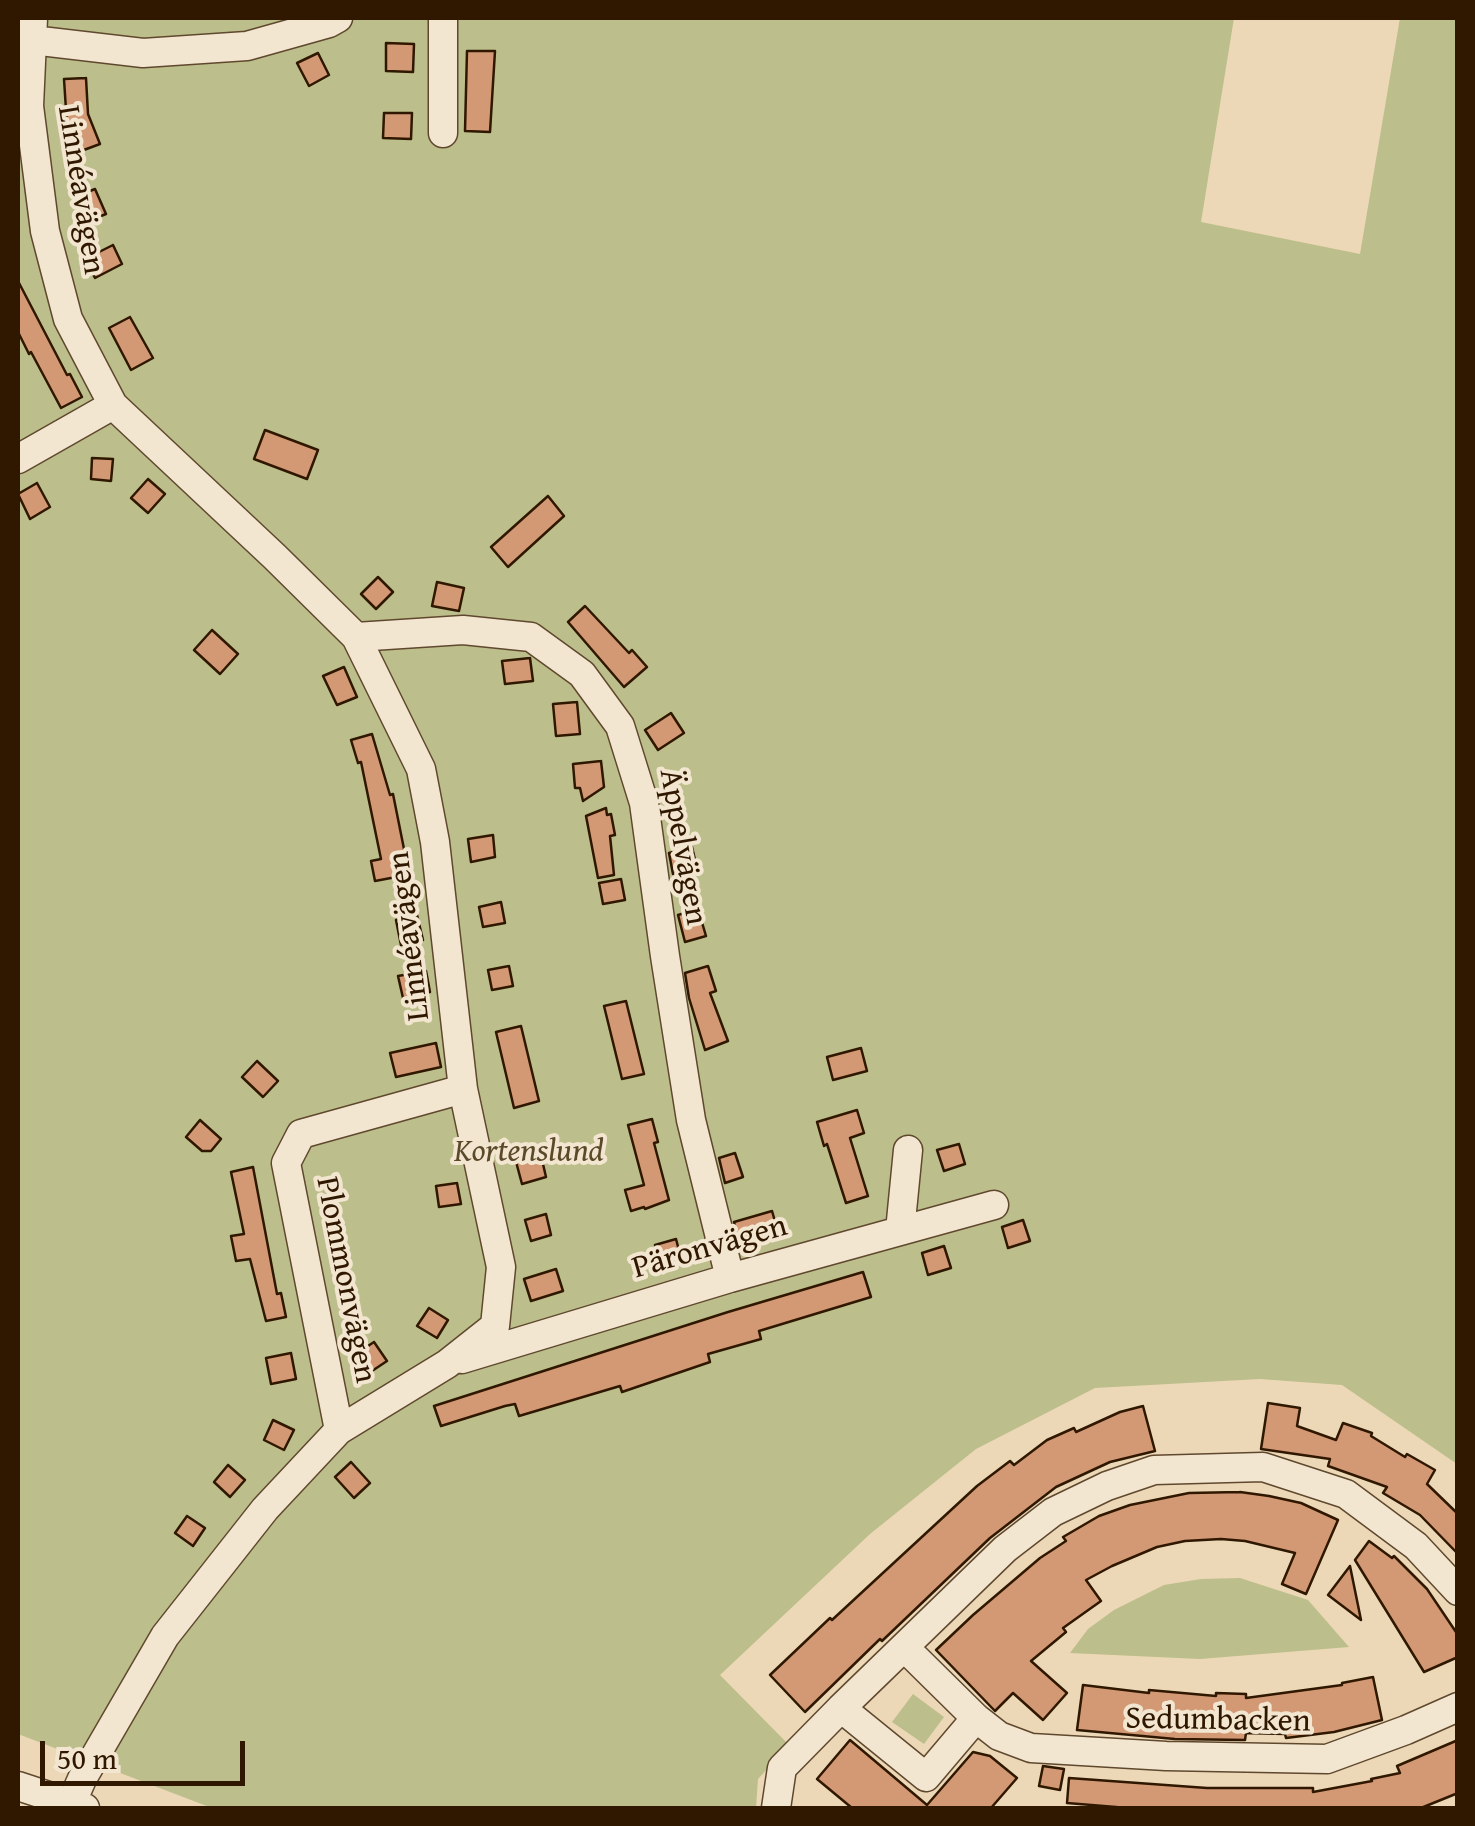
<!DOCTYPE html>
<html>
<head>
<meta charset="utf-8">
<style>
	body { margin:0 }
	#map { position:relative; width:1475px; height:1826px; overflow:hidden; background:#ecd8b7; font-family:"Gentium Book Plus",serif }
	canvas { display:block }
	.frame { position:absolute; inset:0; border:20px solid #301800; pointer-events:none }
	.scale { position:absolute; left:40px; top:1741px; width:205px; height:45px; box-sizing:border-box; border:5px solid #301800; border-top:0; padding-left:12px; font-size:30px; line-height:35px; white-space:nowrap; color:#301800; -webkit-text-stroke:8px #f3e6d0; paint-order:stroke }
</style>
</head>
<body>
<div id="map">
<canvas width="1475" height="1826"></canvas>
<div class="frame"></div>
<div class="scale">50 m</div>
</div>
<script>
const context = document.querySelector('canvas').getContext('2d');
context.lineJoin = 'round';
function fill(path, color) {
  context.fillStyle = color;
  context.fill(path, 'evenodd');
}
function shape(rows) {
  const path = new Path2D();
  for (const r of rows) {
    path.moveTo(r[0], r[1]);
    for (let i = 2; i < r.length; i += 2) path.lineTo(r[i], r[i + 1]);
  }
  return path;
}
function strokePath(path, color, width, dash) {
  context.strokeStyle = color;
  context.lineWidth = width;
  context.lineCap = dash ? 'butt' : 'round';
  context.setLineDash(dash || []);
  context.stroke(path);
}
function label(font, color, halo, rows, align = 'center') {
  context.font = font + ' "Gentium Book Plus",serif';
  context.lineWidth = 8;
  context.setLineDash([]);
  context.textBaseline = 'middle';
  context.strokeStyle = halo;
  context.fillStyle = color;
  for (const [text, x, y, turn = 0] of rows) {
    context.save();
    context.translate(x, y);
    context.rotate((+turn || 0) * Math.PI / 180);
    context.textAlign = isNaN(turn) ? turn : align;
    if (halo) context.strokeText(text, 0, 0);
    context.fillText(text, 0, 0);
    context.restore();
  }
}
const green = shape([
	[18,18,1234,18,1201,222,1360,254,1400,18,1457,18,1457,1464,1342,1385,1260,1379,1095,1388,976,1449,870,1534,720,1675,789,1745,758,1779,756,1808,212,1808,18,1734],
	[1240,1578,1308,1600,1349,1647,1200,1659,1070,1653,1088,1629,1114,1610,1164,1585,1201,1579],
	[913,1694,944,1717,924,1744,892,1722]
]);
const building = shape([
	[386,43,414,44,413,72,386,71,386,43],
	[467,51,495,51,490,132,465,131,467,51],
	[318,53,329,75,309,86,297,63,318,53],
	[86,78,88,114,100,144,73,154,68,141,64,79,86,78],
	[384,113,412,113,411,139,383,138,384,113],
	[95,189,106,214,86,222,75,197,95,189],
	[113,245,122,264,95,278,85,259,113,245],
	[18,281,67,375,70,374,82,397,61,408,31,352,29,354,18,332,18,281],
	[130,317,153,358,131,370,109,328,130,317],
	[265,430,318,450,307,479,254,459,265,430],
	[92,458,113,459,111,481,91,479,92,458],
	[148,479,165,494,148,513,131,498,148,479],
	[37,483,50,507,30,519,18,494,37,483],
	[548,496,564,516,508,567,491,547,548,496],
	[378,577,393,592,376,609,361,594,378,577],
	[437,582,464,588,459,611,432,606,437,582],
	[585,606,629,653,632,650,647,667,624,687,568,622,585,606],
	[212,630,238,654,220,674,194,650,212,630],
	[530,658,533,681,505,684,502,661,530,658],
	[344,667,357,697,337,705,323,676,344,667],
	[577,702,580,734,556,736,553,704,577,702],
	[671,713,684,733,658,750,645,730,671,713],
	[372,734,390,795,393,794,405,854,408,854,412,874,375,881,371,861,381,859,361,762,358,763,351,740,372,734],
	[601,761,604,787,583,801,580,788,575,788,573,764,601,761],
	[606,808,607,815,611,814,615,835,610,836,614,875,598,878,586,816,606,808],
	[493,835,495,857,471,862,468,839,493,835],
	[692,847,697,868,673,874,669,853,692,847],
	[621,879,625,900,603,904,599,883,621,879],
	[501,902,505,923,483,927,479,907,501,902],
	[698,909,706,936,685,942,678,915,698,909],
	[417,915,423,940,401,945,396,920,417,915],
	[509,966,513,986,492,990,488,970,509,966],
	[708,966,716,991,710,993,728,1041,705,1050,689,998,685,973,708,966],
	[426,971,430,992,403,998,398,976,426,971],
	[626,1001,644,1074,622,1079,604,1006,626,1001],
	[521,1026,539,1101,514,1108,496,1032,521,1026],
	[436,1043,441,1067,396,1077,390,1053,436,1043],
	[861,1048,867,1071,833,1080,827,1057,861,1048],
	[257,1061,278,1081,263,1097,242,1077,257,1061],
	[857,1110,864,1133,850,1138,868,1196,846,1203,827,1144,824,1146,817,1122,857,1110],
	[652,1119,658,1142,654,1143,669,1200,645,1209,644,1207,631,1211,625,1190,644,1185,628,1125,652,1119],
	[200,1120,221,1139,211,1151,202,1151,186,1137,200,1120],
	[959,1144,965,1164,944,1171,937,1150,959,1144],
	[540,1151,546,1177,522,1184,515,1158,540,1151],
	[735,1153,743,1177,725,1183,719,1158,735,1153],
	[253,1167,277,1294,281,1293,286,1317,266,1321,250,1259,236,1261,231,1236,244,1234,231,1172,253,1167],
	[457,1183,461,1204,439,1207,436,1186,457,1183],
	[772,1211,779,1235,740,1246,734,1222,772,1211],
	[546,1214,551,1235,531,1241,525,1220,546,1214],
	[1023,1220,1030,1241,1008,1248,1002,1227,1023,1220],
	[676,1239,682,1262,661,1268,655,1245,676,1239],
	[944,1246,951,1268,928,1275,922,1253,944,1246],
	[556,1269,563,1291,531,1301,524,1279,556,1269],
	[863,1272,871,1297,759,1331,761,1339,708,1354,710,1362,622,1392,620,1386,519,1416,515,1404,505,1406,441,1426,434,1406,728,1312,863,1272],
	[429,1308,448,1320,437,1338,417,1326,429,1308],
	[374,1342,387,1361,369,1373,356,1354,374,1342],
	[291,1353,296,1379,271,1384,266,1358,291,1353],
	[1268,1403,1300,1408,1297,1426,1336,1440,1343,1423,1372,1433,1371,1436,1405,1457,1407,1454,1435,1470,1427,1484,1458,1514,1458,1554,1420,1515,1383,1493,1387,1487,1328,1466,1330,1459,1261,1449,1268,1403],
	[1143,1406,1155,1451,1110,1462,1056,1487,990,1538,882,1641,880,1639,805,1712,770,1675,830,1618,832,1620,977,1486,1010,1461,1014,1465,1047,1440,1074,1428,1076,1432,1120,1412,1143,1406],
	[273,1420,294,1430,284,1450,264,1440,273,1420],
	[351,1462,370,1483,354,1498,335,1477,351,1462],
	[228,1465,245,1480,230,1497,214,1482,228,1465],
	[1240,1492,1269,1496,1301,1503,1338,1520,1306,1594,1282,1584,1295,1553,1245,1541,1221,1539,1185,1541,1157,1547,1112,1566,1086,1580,1101,1601,1063,1628,1066,1632,1031,1661,1067,1693,1043,1720,1013,1693,995,1711,936,1650,973,1615,1040,1558,1066,1541,1063,1537,1099,1516,1130,1505,1189,1493,1240,1492],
	[187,1516,205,1528,193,1546,175,1533,187,1516],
	[1369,1541,1392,1558,1394,1556,1427,1589,1458,1635,1458,1657,1424,1672,1355,1560,1369,1541],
	[1350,1566,1361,1620,1328,1595,1350,1566],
	[1373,1677,1382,1720,1334,1732,1286,1738,1285,1734,1246,1733,1245,1740,1175,1739,1077,1730,1083,1685,1149,1693,1149,1690,1216,1696,1216,1693,1246,1694,1246,1698,1342,1685,1342,1683,1373,1677],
	[850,1740,927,1805,973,1752,990,1756,1017,1778,991,1808,852,1808,817,1779,850,1740],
	[1458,1740,1458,1793,1421,1808,1128,1808,1067,1803,1069,1778,1207,1788,1313,1788,1313,1792,1372,1781,1371,1779,1400,1773,1397,1766,1458,1740],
	[1043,1766,1064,1769,1060,1790,1039,1786,1043,1766]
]);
const minor = shape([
	[33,18,29,106,45,231,68,319,113,405,275,557,356,637,421,769,435,842,463,1089,501,1267,495,1326,447,1364,339,1430,265,1509,165,1636,82,1779,71,1804],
	[32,40,143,53,247,46,329,23,338,18],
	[443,133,443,18],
	[18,459,113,405],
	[356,637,463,630,531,637,582,674,620,726,644,803,665,956,691,1120,730,1278],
	[900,1231,908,1150],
	[462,1359,730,1278,994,1205],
	[339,1430,286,1163,301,1134,463,1089],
	[904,1647,976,1718,999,1736,1031,1748,1166,1756,1327,1759,1406,1730,1458,1707],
	[976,1718,926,1777,841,1708,1005,1549,1053,1512,1107,1486,1154,1470,1263,1467,1346,1494,1416,1546,1458,1591],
	[18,1786,85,1808],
	[776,1808,782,1768,841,1708]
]);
const streetNames = [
	["Linnéavägen",80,190,81],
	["Äppelvägen",682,847,80],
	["Linnéavägen",410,936,-97],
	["Päronvägen",710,1248,-16],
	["Plommonvägen",345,1280,79],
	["Sedumbacken",1218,1721,1]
];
const parkNames = [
	["Kortenslund",529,1153]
];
fill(green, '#bcbe8b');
fill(building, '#d29974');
strokePath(building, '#301800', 2.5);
strokePath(minor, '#5f482e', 31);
strokePath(minor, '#f3e6d0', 28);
label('32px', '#301800', '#f3e6d0', streetNames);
label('italic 32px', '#5a4a2a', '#f3e6d0', parkNames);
</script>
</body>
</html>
